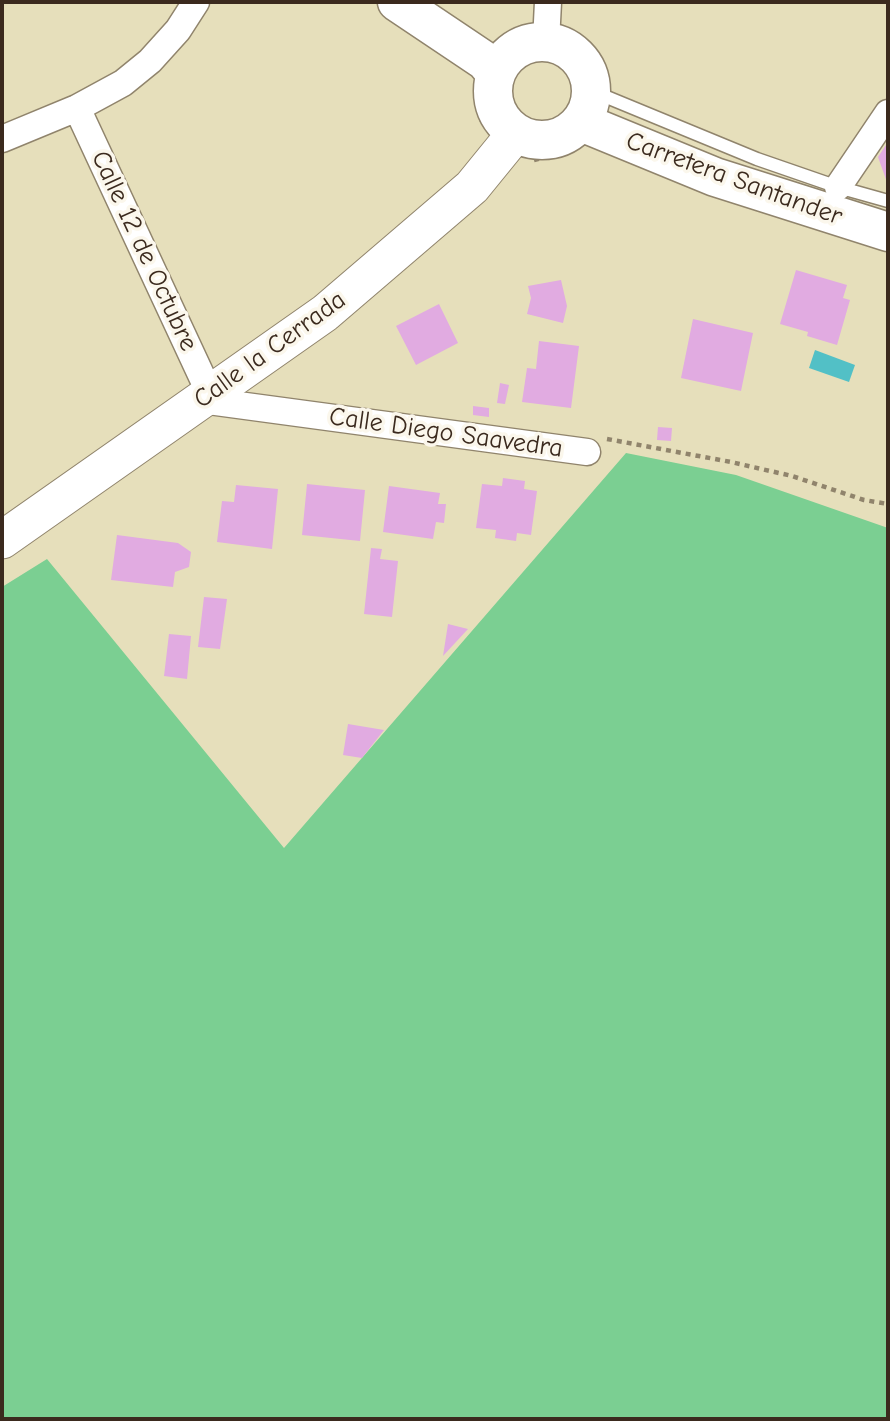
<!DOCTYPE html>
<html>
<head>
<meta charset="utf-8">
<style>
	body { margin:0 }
	#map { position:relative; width:890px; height:1421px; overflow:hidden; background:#e6dfbb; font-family:"Comic Neue",sans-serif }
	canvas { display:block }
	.frame { position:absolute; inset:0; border:4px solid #3b2a1e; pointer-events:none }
</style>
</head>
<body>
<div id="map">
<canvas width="890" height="1421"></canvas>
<div class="frame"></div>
</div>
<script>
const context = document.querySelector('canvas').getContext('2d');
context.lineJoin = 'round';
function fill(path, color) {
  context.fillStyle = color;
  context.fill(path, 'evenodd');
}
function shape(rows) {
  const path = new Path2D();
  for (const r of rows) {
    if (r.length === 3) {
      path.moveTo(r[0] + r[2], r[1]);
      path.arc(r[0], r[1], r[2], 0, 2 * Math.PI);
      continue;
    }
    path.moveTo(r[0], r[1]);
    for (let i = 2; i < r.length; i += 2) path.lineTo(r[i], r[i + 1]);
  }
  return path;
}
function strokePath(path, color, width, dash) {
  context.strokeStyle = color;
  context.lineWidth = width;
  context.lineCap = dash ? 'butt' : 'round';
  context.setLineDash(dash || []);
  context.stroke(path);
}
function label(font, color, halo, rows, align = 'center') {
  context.font = font + ' "Comic Neue",sans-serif';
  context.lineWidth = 7;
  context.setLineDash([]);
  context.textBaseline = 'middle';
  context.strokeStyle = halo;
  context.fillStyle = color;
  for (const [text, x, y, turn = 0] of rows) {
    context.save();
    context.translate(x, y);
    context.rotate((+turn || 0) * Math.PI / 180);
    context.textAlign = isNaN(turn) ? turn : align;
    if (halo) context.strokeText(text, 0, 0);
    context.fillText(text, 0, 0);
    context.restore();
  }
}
const green = shape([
	[626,453,736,475,888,528,888,1419,2,1419,2,587,47,559,284,848]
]);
const water = shape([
	[815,350,855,365,849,382,809,368]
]);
const building = shape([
	[888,142,888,185,878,157],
	[796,270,847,285,843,298,850,300,837,345,807,336,808,332,780,324],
	[561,280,567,306,563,323,527,314,531,298,528,286],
	[439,304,458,343,416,365,396,326],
	[693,319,753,333,741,391,681,378],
	[539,341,579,346,571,408,522,402,527,368,536,369],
	[500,383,509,385,505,404,497,403],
	[473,406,489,408,489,417,473,415],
	[658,427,672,428,671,441,657,440],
	[503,478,525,481,524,489,537,491,531,535,517,533,516,541,495,538,496,530,476,528,482,484,502,486],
	[307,484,365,490,360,541,302,535],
	[236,485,278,489,272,549,217,542,222,501,234,502],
	[389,486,440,493,438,504,446,504,444,523,436,522,433,539,383,532],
	[117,535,178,543,191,552,189,567,175,572,173,587,111,580],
	[371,548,382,549,380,559,398,561,392,617,364,614],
	[204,597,227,599,220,649,198,647],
	[448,624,468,629,443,656],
	[169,634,191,636,187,679,164,676],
	[348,724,384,730,362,758,343,755]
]);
const path = shape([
	[476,97,483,126],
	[534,160,570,151],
	[607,439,731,462,792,476,864,500,888,504]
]);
const lane = shape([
	[592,91,757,159,838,187,888,201]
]);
const street = shape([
	[546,42,548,2],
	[77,108,210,394],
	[2,139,77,108,123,83,150,61,178,30,196,2],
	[838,187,888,113],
	[201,400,587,452]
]);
const secondary = shape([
	[2,540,325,313,472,187,516,133]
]);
const highway = shape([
	[397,2,485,61,496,74],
	[542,91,49],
	[581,122,715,177,888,232]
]);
const streetNames = [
	["Carretera Santander",734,179,20],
	["Calle 12 de Octubre",144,251,65],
	["Calle la Cerrada",270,350,-36],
	["Calle Diego Saavedra",446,433,8]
];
fill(green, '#7bcf92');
fill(water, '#52c0c6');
fill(building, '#e1abe1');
strokePath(lane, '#90846c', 15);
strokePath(street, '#90846c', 29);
strokePath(secondary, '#90846c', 39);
strokePath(highway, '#90846c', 41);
strokePath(path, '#90846c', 4.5, [5, 5]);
strokePath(lane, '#fff', 12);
strokePath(street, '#fff', 26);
strokePath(secondary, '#fff', 37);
strokePath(highway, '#fff', 38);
label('26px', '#3b2a1e', '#fbf7ec', streetNames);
</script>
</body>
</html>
